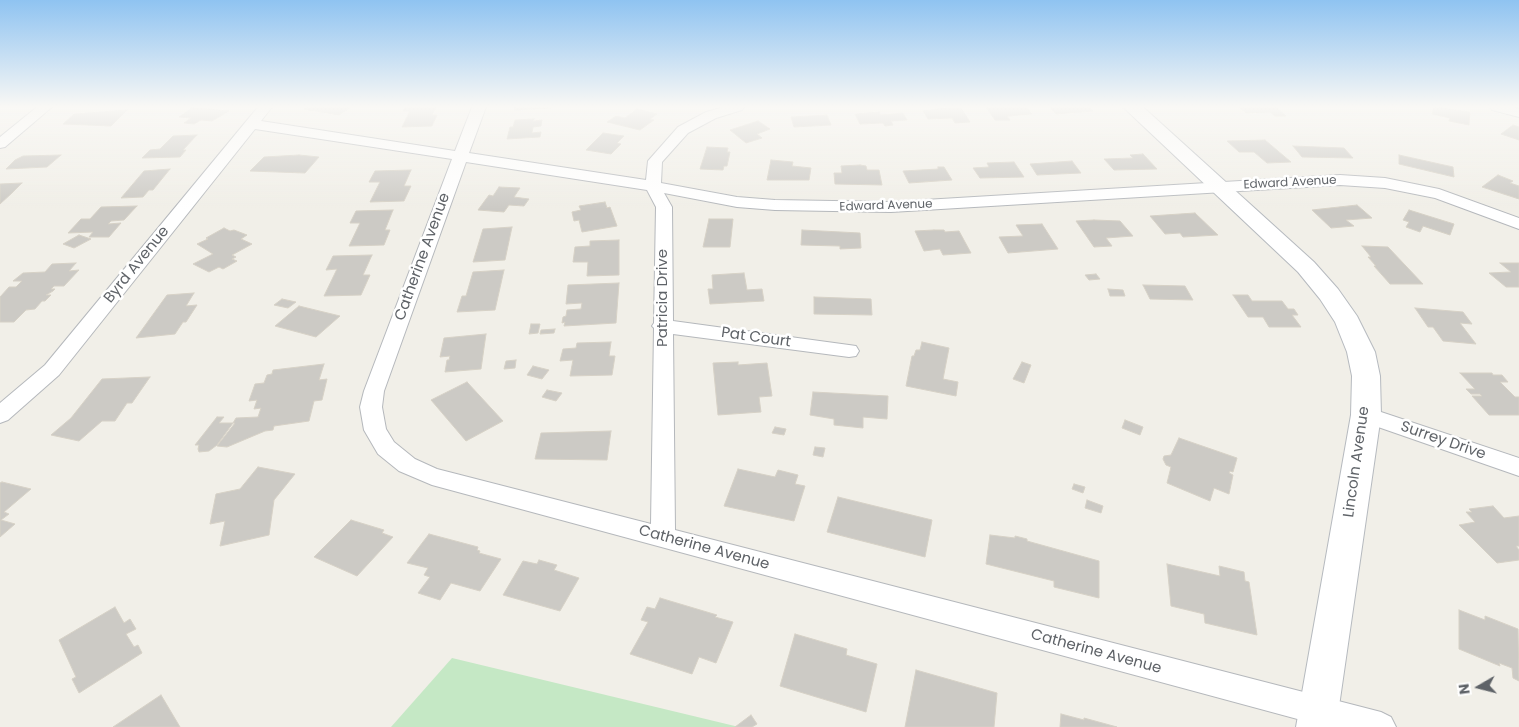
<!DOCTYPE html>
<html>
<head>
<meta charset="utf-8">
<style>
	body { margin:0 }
	#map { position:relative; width:1519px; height:727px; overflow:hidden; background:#f1efe8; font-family:Poppins,sans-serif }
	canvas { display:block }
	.north { position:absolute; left:1454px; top:662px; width:50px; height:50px; -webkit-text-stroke:4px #fff; paint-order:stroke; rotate:262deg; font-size:14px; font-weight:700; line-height:20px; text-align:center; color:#5f6368 }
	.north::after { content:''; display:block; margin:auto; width:18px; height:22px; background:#5f6368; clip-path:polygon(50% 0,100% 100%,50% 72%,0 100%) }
</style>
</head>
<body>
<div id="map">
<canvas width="1519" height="727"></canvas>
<div class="north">N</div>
</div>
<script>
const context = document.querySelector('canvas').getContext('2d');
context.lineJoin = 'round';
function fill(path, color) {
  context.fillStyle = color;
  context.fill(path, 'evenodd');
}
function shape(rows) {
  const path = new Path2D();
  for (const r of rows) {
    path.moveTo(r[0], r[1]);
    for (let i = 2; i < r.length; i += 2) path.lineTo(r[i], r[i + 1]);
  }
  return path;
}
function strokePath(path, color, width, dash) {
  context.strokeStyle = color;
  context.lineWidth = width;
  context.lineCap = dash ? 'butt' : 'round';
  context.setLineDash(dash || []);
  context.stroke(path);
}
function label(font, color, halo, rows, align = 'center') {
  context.font = font + ' Poppins,sans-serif';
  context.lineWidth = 5;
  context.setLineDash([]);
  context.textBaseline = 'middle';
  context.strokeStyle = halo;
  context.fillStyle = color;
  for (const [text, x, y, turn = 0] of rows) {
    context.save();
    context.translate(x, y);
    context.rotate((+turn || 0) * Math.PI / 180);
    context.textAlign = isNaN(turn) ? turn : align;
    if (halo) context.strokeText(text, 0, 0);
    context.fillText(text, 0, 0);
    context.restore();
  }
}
const green = shape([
	[452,658,739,727,391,727]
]);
const building = shape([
	[307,107,351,107,339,115,304,109,307,107],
	[406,107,436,107,432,115,437,115,432,126,402,127,410,111,403,111,406,107],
	[515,107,552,107,551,108,514,110,515,107],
	[986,107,1026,107,1032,114,1007,116,1010,120,995,120,986,107],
	[1050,107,1089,107,1093,111,1056,114,1050,107],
	[1239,107,1276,107,1286,116,1275,116,1270,112,1246,113,1239,107],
	[1434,107,1469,112,1470,113,1469,125,1449,121,1450,118,1432,114,1434,107],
	[192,108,207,109,229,111,212,121,201,120,194,124,184,123,191,118,179,117,192,108],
	[946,108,961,108,970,122,955,123,952,118,928,119,923,111,946,108],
	[637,109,657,114,650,119,654,120,640,130,607,122,616,116,625,118,637,109],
	[127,110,111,126,63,124,74,114,127,110],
	[879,112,881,115,903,113,907,120,891,121,893,125,885,126,883,123,860,124,855,114,879,112],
	[827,115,831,125,794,127,791,117,827,115],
	[534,119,533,121,542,120,541,126,533,127,532,133,541,132,540,137,507,139,510,127,513,127,515,120,534,119],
	[758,121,770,129,757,134,762,138,746,143,730,130,758,121],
	[1513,125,1519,127,1519,140,1501,134,1513,125],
	[603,133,624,136,617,143,621,144,611,154,586,150,603,133],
	[197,135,183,150,186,150,180,157,142,158,150,150,160,149,173,136,197,135],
	[1265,140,1291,162,1267,163,1254,152,1239,152,1227,141,1265,140],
	[1293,146,1344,148,1353,158,1302,157,1293,146],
	[707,147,728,148,727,152,730,152,727,166,724,166,723,170,700,169,707,147],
	[1143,154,1157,169,1114,170,1104,159,1133,158,1130,155,1143,154],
	[61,155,47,167,6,169,15,160,23,156,61,155],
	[299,155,319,157,305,173,250,171,264,157,299,155],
	[1399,155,1453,167,1454,177,1399,164,1399,155],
	[771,160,793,162,792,166,811,168,809,180,767,180,771,160],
	[1072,161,1081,173,1037,175,1030,164,1072,161],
	[1014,162,1024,177,980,178,973,168,989,167,987,163,1014,162],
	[860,165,866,166,867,170,879,170,882,185,835,184,834,173,842,173,841,166,860,165],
	[938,167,944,167,952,180,909,183,903,171,938,169,938,167],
	[170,169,153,190,149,190,143,197,121,198,144,171,170,169],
	[411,170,404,186,411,186,404,201,370,202,380,182,369,182,375,171,411,170],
	[1498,175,1513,181,1510,183,1519,186,1519,199,1482,187,1498,175],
	[22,183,12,193,0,204,0,184,22,183],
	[499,187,520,188,514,197,529,199,524,206,509,205,504,212,478,210,489,195,493,196,499,187],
	[605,202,607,208,610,207,617,226,582,232,579,220,574,221,572,212,581,210,579,206,605,202],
	[1357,205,1372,218,1346,220,1354,226,1331,228,1312,210,1357,205],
	[137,206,124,220,111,221,108,224,121,223,109,237,89,237,93,232,68,233,81,219,90,219,101,207,137,206],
	[393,210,385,230,390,230,384,245,349,246,360,223,350,223,356,211,393,210],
	[1409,210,1454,224,1450,235,1423,226,1420,232,1406,227,1409,222,1403,220,1409,210],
	[1195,213,1218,235,1183,237,1180,233,1165,234,1150,216,1195,213],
	[709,219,733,219,730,247,703,247,709,219],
	[1094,220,1120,221,1133,236,1106,238,1112,246,1094,247,1076,221,1094,220],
	[1042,224,1058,249,1008,253,999,237,1023,236,1016,225,1042,224],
	[512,227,505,260,473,262,483,229,512,227],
	[224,228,230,231,234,230,247,235,241,239,252,244,232,255,236,257,232,259,237,261,223,269,219,267,209,272,193,264,213,254,197,244,208,239,206,238,224,228],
	[802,230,860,233,861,248,840,249,840,246,801,245,802,230],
	[934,230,944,230,945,232,959,231,971,253,943,255,940,249,924,251,915,231,934,230],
	[79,235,91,239,74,248,63,244,79,235],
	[619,240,619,275,587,276,588,262,573,262,575,247,590,246,590,241,619,240],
	[1362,246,1388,247,1423,284,1390,284,1374,266,1376,266,1368,257,1371,257,1362,246],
	[372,255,363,275,370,275,361,295,324,296,337,269,326,270,333,256,372,255],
	[76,263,69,271,79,270,64,286,54,286,51,289,55,289,53,291,46,295,51,295,45,301,42,301,35,309,26,310,14,322,0,322,0,297,9,287,16,287,22,281,13,281,23,273,45,272,52,264,76,263],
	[1500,263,1519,263,1519,287,1506,287,1489,273,1511,272,1500,263],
	[504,270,495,310,457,312,462,296,466,296,473,272,504,270],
	[744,273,747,290,762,289,764,301,710,304,708,289,713,289,712,275,744,273],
	[1096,274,1100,279,1089,280,1085,275,1096,274],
	[619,283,616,323,564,326,565,322,562,323,563,317,566,316,567,310,581,309,582,303,566,304,568,285,619,283],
	[1143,285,1185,286,1193,300,1150,299,1143,285],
	[1108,289,1123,290,1125,296,1110,296,1108,289],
	[194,293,186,306,197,305,186,322,183,322,175,334,136,338,167,295,194,293],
	[1233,295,1248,295,1252,301,1282,301,1288,309,1294,309,1298,315,1292,315,1301,327,1269,327,1263,317,1248,317,1233,295],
	[814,297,871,299,872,315,814,314,814,297],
	[282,299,296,302,288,308,274,305,282,299],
	[299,306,340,316,316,337,275,326,299,306],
	[1415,308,1463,312,1472,324,1460,323,1476,344,1443,341,1433,327,1428,327,1415,308],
	[531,324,540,324,538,333,529,334,531,324],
	[555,329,554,333,540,334,541,330,555,329],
	[486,334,481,369,445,372,447,360,449,360,450,356,440,357,444,338,486,334],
	[611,342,609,356,615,356,612,375,570,376,573,360,560,361,563,349,576,348,577,343,611,342],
	[922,342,949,348,943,379,958,382,956,396,906,386,912,356,914,356,916,350,920,350,922,342],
	[516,360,515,368,504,369,506,361,516,360],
	[738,362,738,365,767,363,772,396,759,397,761,412,718,415,713,363,738,362],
	[1022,362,1031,365,1024,383,1013,379,1022,362],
	[324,364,319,380,327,379,322,400,314,401,309,421,274,426,273,430,265,431,227,447,217,446,235,423,233,423,236,418,258,417,261,408,254,409,257,400,249,401,255,384,264,383,267,375,272,374,273,370,324,364],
	[533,366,549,370,542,379,527,375,533,366],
	[1460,373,1492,373,1493,375,1502,375,1508,382,1500,382,1515,397,1519,397,1519,415,1489,415,1472,396,1482,396,1480,394,1471,394,1466,389,1475,389,1460,373],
	[150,377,132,403,127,403,115,421,102,421,79,441,51,435,71,418,102,379,150,377],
	[467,382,503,421,466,441,431,400,467,382],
	[547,390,562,393,556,401,542,397,547,390],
	[813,392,888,396,887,419,863,417,863,428,834,425,834,419,810,415,813,392],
	[217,417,224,417,219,423,233,423,217,445,209,451,199,452,198,449,199,445,195,445,217,417],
	[1125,420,1143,427,1140,435,1122,428,1125,420],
	[775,427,786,429,784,435,772,433,775,427],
	[611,431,607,460,535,459,541,433,611,431],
	[1179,438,1237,458,1233,472,1230,471,1229,473,1233,475,1229,494,1214,488,1210,501,1167,483,1171,467,1166,465,1163,459,1164,456,1171,455,1179,438],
	[815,447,825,448,823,457,813,455,815,447],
	[258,467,295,474,274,500,269,535,220,546,225,521,210,524,216,494,240,489,258,467],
	[738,469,775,477,778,470,798,475,795,484,805,486,794,521,724,506,738,469],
	[2,482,31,489,4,512,9,514,1,520,15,524,0,537,0,483,2,482],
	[1074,484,1085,487,1083,493,1072,489,1074,484],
	[838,497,932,520,925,557,827,532,838,497],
	[1087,500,1103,506,1101,513,1085,508,1087,500],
	[1493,506,1504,518,1519,516,1519,546,1516,546,1519,550,1519,560,1497,563,1459,525,1475,522,1466,512,1472,512,1469,509,1493,506],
	[351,520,384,530,382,533,393,537,357,576,314,557,351,520],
	[429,534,478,547,477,550,480,551,479,553,501,559,480,591,451,583,440,600,418,593,430,577,424,575,428,568,407,563,429,534],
	[990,535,1015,538,1015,536,1027,539,1027,541,1099,561,1099,598,1054,587,1054,581,986,564,990,535],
	[539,560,557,565,554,570,579,578,560,611,503,595,523,561,537,564,539,560],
	[1167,564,1220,576,1219,566,1244,572,1245,581,1249,582,1257,635,1205,623,1204,614,1171,606,1167,564],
	[660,598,717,615,715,617,733,622,716,663,699,657,692,674,630,654,648,622,641,620,647,607,655,609,660,598],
	[115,607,124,623,130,619,136,629,126,634,134,647,138,645,142,653,79,693,72,679,76,677,59,640,115,607],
	[1459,610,1485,620,1485,616,1518,629,1519,681,1513,678,1512,668,1499,663,1500,666,1459,649,1459,610],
	[795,634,847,649,846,655,877,664,866,712,780,686,795,634],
	[916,670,997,693,994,727,905,727,916,670],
	[161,695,180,727,113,727,161,695],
	[1061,714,1084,720,1084,718,1117,727,1060,727,1061,714],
	[751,715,757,724,752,727,735,727,751,715]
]);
const street = shape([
	[37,107,52,107,5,147,0,148,0,137,37,107],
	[258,107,272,107,261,121,455,151,472,107,486,107,469,153,646,180,648,161,678,127,706,112,724,107,744,107,742,110,716,118,688,133,662,162,661,183,737,197,775,200,891,202,1340,175,1385,178,1439,189,1519,218,1519,229,1435,198,1385,188,1340,185,891,212,775,210,737,207,664,193,672,207,673,321,849,345,856,346,859,351,856,356,849,357,673,334,675,530,1381,712,1391,717,1396,727,1327,727,432,485,399,471,378,454,364,430,360,407,364,391,452,159,255,129,59,375,8,420,0,423,0,403,45,365,258,107],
	[466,162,647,190,656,207,654,323,652,326,654,328,651,524,437,469,415,459,394,442,386,429,382,407,384,391,466,162],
	[1490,107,1512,107,1519,109,1519,117,1492,110,1490,107],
	[1366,407,1519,458,1519,476,1358,420,1355,415,1358,410,1366,407]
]);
const secondary = shape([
	[1123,107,1143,107,1314,262,1338,289,1357,316,1375,352,1380,376,1381,415,1336,727,1296,727,1351,415,1352,376,1347,352,1335,322,1320,299,1298,272,1123,107]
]);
const farStreetnames = [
	["Edward Avenue",1290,183,-3],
	["Edward Avenue",886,206,-2]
];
const streetNames = [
	["Catherine Avenue",423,257,-70],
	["Byrd Avenue",137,265,-51],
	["Patricia Drive",663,298,-90],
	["Pat Court",756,338,8],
	["Surrey Drive",1443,441,19],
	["Lincoln Avenue",1357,462,-82],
	["Catherine Avenue",704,548,15],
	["Catherine Avenue",1096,652,15]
];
fill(green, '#c5e8c5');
fill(building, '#cccac5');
strokePath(building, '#d6d1c6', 1);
strokePath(street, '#b5b8bc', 2);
strokePath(secondary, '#b6babf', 2);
fill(street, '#fff');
fill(secondary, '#fff');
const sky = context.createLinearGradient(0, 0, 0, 209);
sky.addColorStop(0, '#8fc3f1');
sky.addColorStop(0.51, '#f9f8f5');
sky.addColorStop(1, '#f9f8f500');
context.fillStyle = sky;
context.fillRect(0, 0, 1519, 209);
label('12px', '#5f6368', '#fff', farStreetnames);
label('15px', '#5f6368', '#fff', streetNames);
</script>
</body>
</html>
